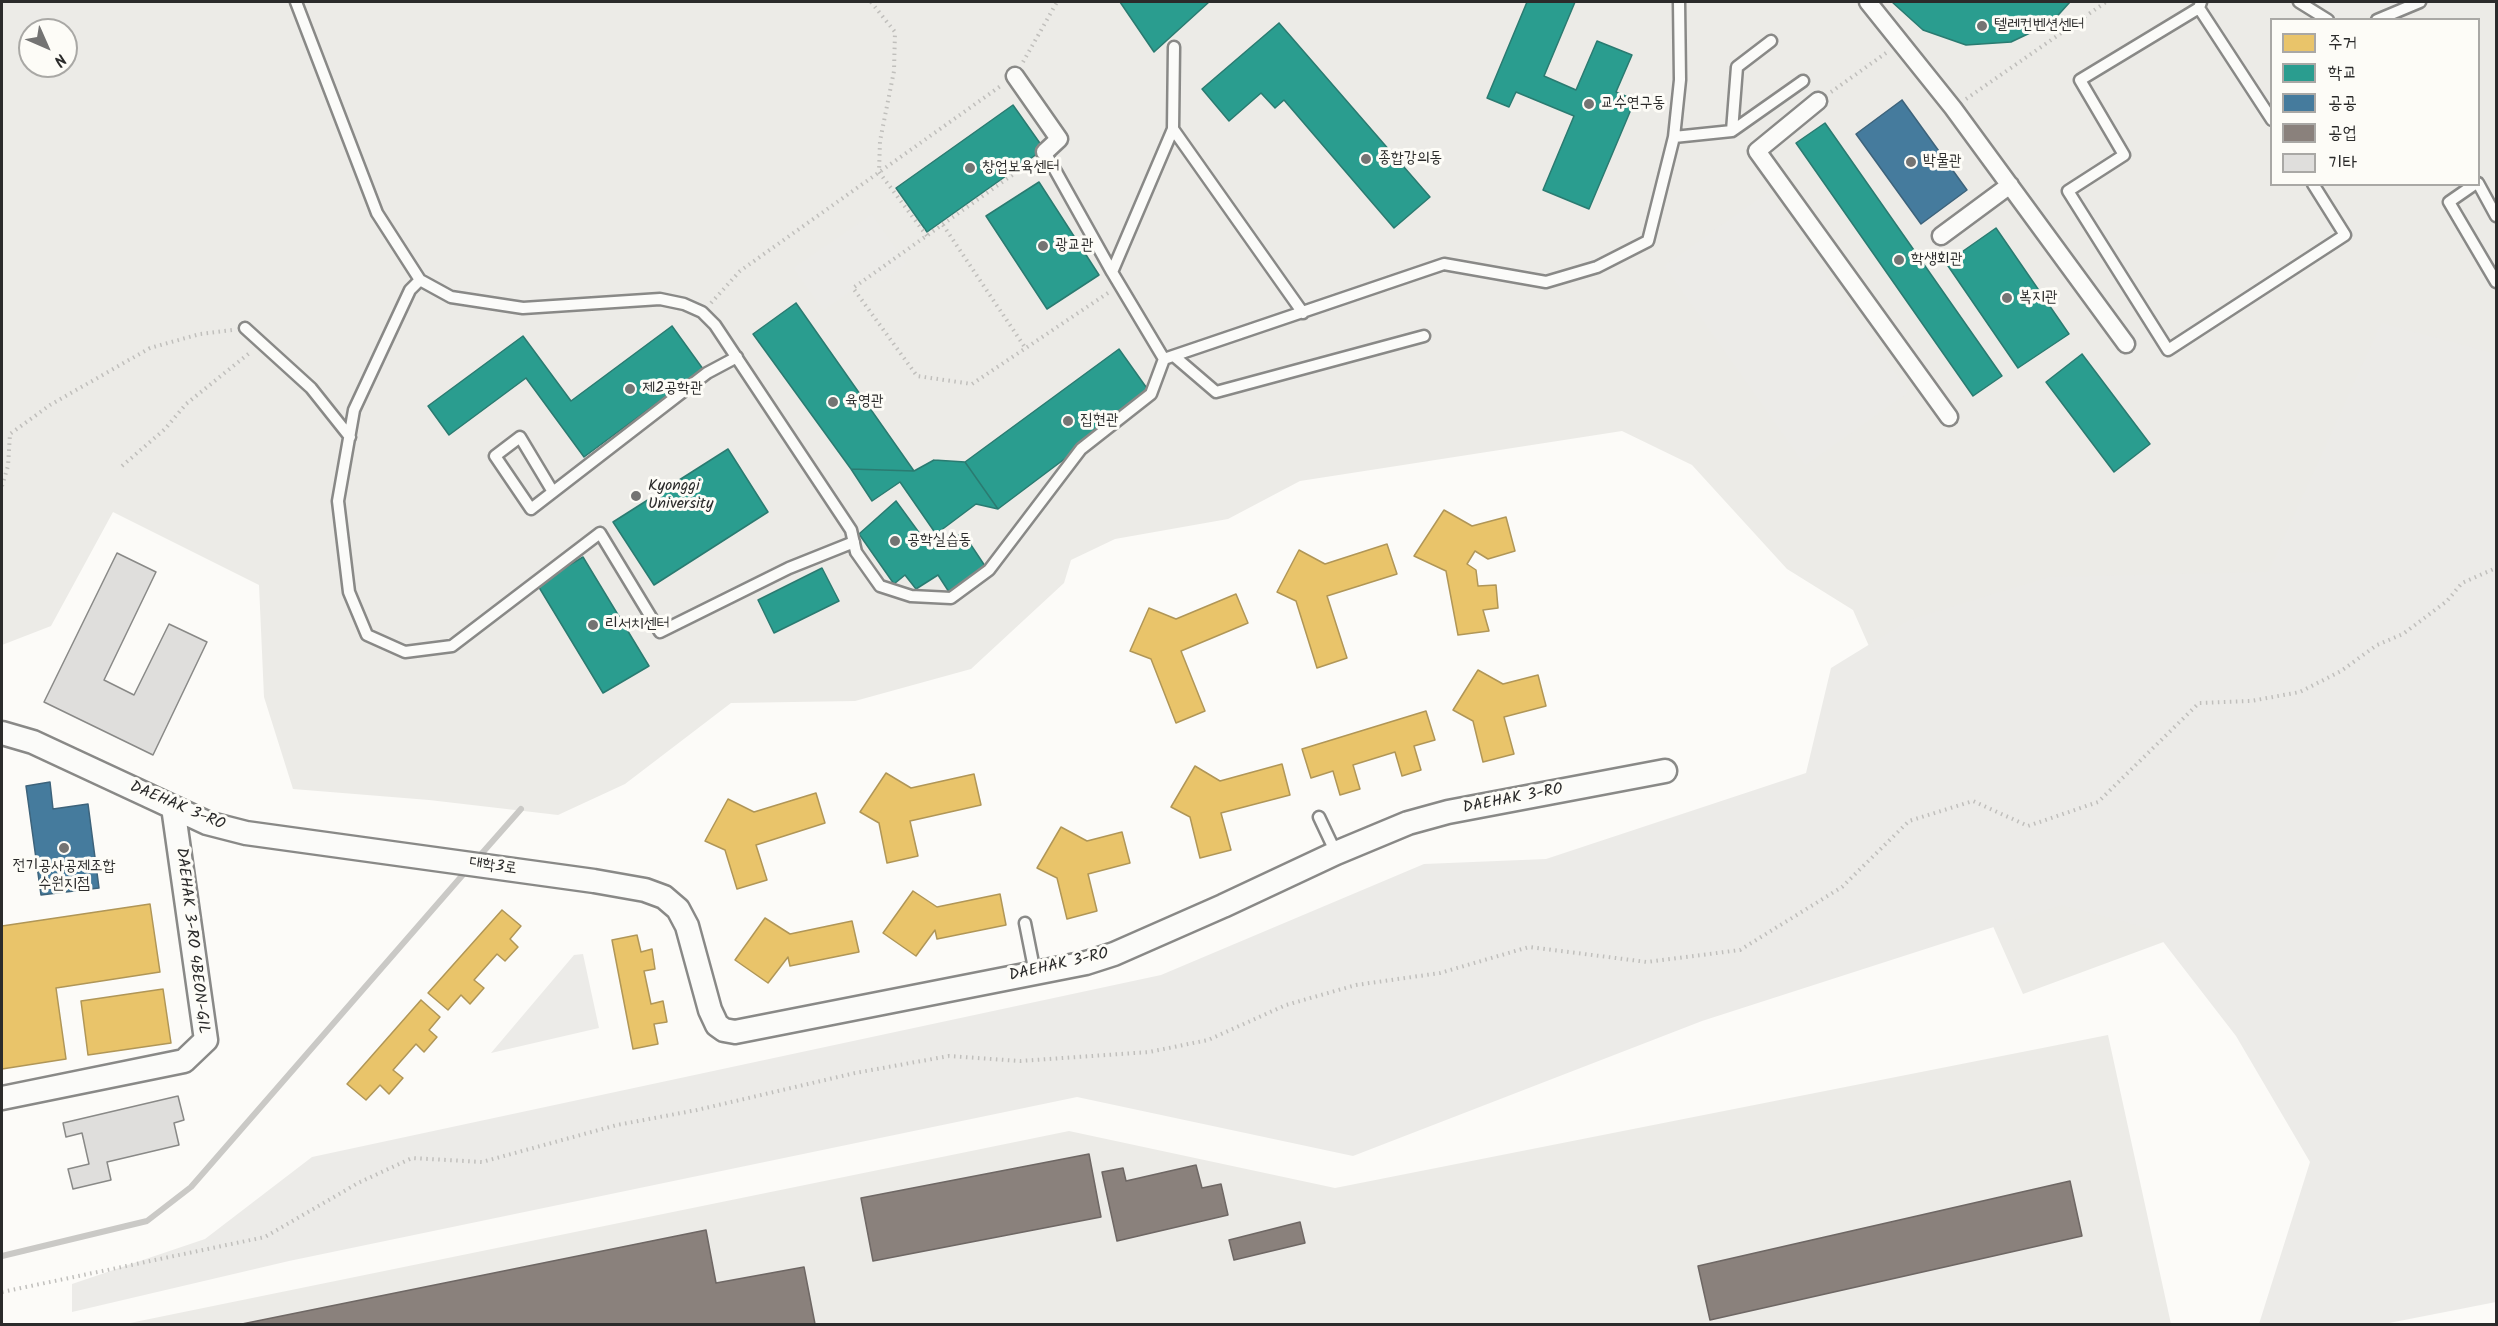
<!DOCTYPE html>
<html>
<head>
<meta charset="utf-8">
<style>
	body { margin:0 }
	#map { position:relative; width:2498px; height:1326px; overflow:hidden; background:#fcfbf8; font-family:Kalam,"Poor Story",sans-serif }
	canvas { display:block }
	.frame { position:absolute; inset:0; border:3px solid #2b2b2b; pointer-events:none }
	.legend { position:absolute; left:2270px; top:18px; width:210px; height:168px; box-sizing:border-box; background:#fdfcf7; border:2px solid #a9a8a5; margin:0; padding:8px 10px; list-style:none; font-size:18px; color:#2b2b2b }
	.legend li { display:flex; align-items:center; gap:12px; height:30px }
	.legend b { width:30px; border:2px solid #a9a8a5 }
	.north { position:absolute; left:18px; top:18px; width:60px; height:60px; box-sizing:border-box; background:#fdfcf7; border:2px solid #a9a8a5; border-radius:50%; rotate:135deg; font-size:16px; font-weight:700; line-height:24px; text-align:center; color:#2b2b2b }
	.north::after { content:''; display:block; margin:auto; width:21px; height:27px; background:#747473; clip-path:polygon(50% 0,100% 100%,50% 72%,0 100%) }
</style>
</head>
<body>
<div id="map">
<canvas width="2498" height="1326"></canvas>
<div class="frame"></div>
<ul class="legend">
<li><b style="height:16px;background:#e9c46a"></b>주거</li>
<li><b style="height:16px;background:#2a9d8f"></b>학교</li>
<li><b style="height:16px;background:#457b9d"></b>공공</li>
<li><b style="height:16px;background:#8a817c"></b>공업</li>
<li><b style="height:16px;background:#dfdedc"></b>기타</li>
</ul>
<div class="north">N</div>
</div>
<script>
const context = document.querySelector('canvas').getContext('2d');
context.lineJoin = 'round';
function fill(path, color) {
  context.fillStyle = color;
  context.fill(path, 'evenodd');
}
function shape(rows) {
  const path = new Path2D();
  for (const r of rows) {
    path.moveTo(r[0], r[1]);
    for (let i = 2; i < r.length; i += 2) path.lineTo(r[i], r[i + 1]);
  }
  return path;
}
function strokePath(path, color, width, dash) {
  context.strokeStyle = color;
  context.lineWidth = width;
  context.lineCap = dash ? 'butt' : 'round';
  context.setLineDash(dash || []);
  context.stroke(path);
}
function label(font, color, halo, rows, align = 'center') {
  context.font = font + ' Kalam,"Poor Story",sans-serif';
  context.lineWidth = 6;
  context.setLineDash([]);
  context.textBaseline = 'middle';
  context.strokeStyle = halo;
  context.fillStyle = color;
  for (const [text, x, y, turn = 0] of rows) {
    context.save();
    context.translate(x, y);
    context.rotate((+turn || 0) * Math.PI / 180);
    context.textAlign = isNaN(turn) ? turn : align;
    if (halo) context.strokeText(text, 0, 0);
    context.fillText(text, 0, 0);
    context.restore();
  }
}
const built = shape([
	[2,2,2496,2,2496,819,2023,994,1853,610,1787,569,1692,465,1622,431,1300,481,1228,519,1115,539,1071,560,1064,583,971,669,855,701,731,703,625,784,558,815,429,800,293,789,264,697,259,585,113,512,51,626,2,645],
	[2272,20,2478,20,2478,184,2272,184],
	[30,30,66,30,66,66,30,66],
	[2108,1035,2171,1324,125,1324,1069,1131,1335,1188]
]);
const green = shape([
	[1768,192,1909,392,1805,466,1664,266],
	[872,214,907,264,880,283,874,275,823,311,793,268],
	[2381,323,2496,354,2496,1302,2384,1324,2259,1324,2310,1162,2236,1036,2154,930,2062,905,1702,1021,1353,1156,1077,1097,289,1261,72,1312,72,1284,205,1239,312,1157,1161,975,1424,864,1546,859,1806,773,1831,668,1909,620,2049,577,2268,572],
	[583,954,599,1028,491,1053,574,955]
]);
const homes = shape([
	[1444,510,1472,526,1506,517,1515,551,1488,559,1475,551,1467,564,1476,570,1478,586,1496,585,1498,608,1483,610,1489,631,1458,635,1446,571,1414,556,1444,510],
	[1387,544,1397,574,1327,596,1347,658,1317,668,1296,601,1277,592,1299,550,1325,564,1387,544],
	[1236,594,1248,623,1181,651,1205,711,1176,723,1151,659,1130,651,1149,608,1176,619,1236,594],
	[1478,670,1503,684,1538,675,1546,706,1504,717,1514,754,1483,762,1473,721,1453,710,1478,670],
	[1426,711,1435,740,1414,746,1421,770,1402,776,1395,752,1353,765,1360,789,1340,795,1333,771,1311,778,1302,749,1426,711],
	[1282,764,1290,795,1221,813,1231,850,1200,858,1190,817,1171,807,1195,766,1220,781,1282,764],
	[886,773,911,788,974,774,981,805,910,821,918,856,887,863,879,823,860,812,886,773],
	[816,793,825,823,756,845,767,880,737,889,725,850,705,841,728,799,754,812,816,793],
	[1061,827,1087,841,1122,832,1130,863,1088,874,1097,911,1067,919,1057,878,1037,868,1061,827],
	[913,891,937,907,1000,894,1006,925,937,939,935,930,916,956,883,933,913,891],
	[150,904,160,972,56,988,66,1059,2,1069,2,926,150,904],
	[502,910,521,926,510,939,518,947,505,961,497,954,474,980,484,988,470,1004,461,995,448,1010,428,993,502,910],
	[765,918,790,934,852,921,859,952,790,966,788,957,768,983,735,960,765,918],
	[637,935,641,952,652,949,655,969,644,971,651,1004,663,1001,667,1022,654,1024,658,1044,633,1049,612,940,637,935],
	[163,989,171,1043,88,1055,81,1001,163,989],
	[421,1000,440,1017,429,1030,437,1037,424,1052,416,1044,393,1070,403,1078,389,1094,380,1085,366,1100,347,1084,421,1000]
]);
const schools = shape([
	[1120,2,1209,2,1154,52,1120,2],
	[1527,2,1575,2,1544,76,1576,90,1597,41,1632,55,1616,92,1635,100,1589,209,1543,190,1574,116,1516,92,1509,107,1487,98,1527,2],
	[1892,2,2070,2,2051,23,2011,42,1966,45,1923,30,1892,2],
	[1279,23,1430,197,1394,228,1284,100,1275,108,1261,93,1229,121,1202,89,1279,23],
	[1013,105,1044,149,927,232,896,188,1013,105],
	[1825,123,2002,376,1973,396,1796,143,1825,123],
	[1039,182,1099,275,1047,309,986,216,1039,182],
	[1996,228,2069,334,2018,368,1946,263,1996,228],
	[796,303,914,471,851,469,753,334,796,303],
	[672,326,703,369,584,457,526,378,449,435,428,406,523,336,571,401,672,326],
	[1119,349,1151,394,998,509,965,462,1119,349],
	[2082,354,2150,444,2114,472,2046,382,2082,354],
	[728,449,768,512,654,585,613,522,728,449],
	[934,460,965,462,998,509,976,504,936,534,900,482,872,501,851,469,914,471,934,460],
	[896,501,931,549,963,533,985,566,949,592,938,575,916,589,905,575,894,584,859,534,896,501],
	[583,557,649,666,603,693,537,584,583,557],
	[822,568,839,601,774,633,758,600,822,568]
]);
const public = shape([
	[1902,100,1967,190,1921,224,1856,134,1902,100],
	[50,782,53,809,88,804,99,888,41,895,26,786,50,782]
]);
const industry = shape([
	[1089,1154,1101,1217,873,1261,861,1198,1089,1154],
	[1196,1165,1202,1188,1221,1184,1228,1215,1117,1241,1102,1172,1123,1168,1126,1181,1196,1165],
	[2070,1181,2082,1236,1710,1320,1698,1266,2070,1181],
	[1300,1222,1305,1243,1234,1260,1229,1240,1300,1222],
	[706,1230,716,1283,804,1267,815,1324,242,1324,706,1230]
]);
const stream = shape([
	[476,860,521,809],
	[2,1256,147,1221,191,1187,467,870]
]);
const building = shape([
	[117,553,156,572,104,680,134,695,169,624,207,642,153,755,44,702,117,553],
	[178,1096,184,1120,174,1123,179,1145,107,1162,111,1180,73,1189,68,1169,89,1164,82,1133,66,1137,63,1123,178,1096]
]);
const path = shape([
	[871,2,895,32,894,71,880,141,879,172,927,236],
	[1023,62,1057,2],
	[1831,92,1886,53],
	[1966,99,2106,2],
	[1032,161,853,288,917,376,972,384,1108,293],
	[943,225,1026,349],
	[711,303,740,271,1002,85],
	[122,466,165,429,186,404,252,351],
	[2,486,8,466,10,434,50,405,150,348,200,334,232,330],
	[2,1292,265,1237,358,1183,412,1158,482,1162,617,1125,697,1110,855,1073,949,1056,1020,1061,1149,1052,1208,1040,1286,1005,1356,985,1440,973,1529,947,1647,962,1740,950,1842,887,1909,821,1973,801,2028,826,2098,802,2199,703,2251,701,2300,692,2341,671,2377,645,2403,634,2447,601,2462,583,2496,568]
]);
const service = shape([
	[296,2,377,213,420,280,451,297,523,308,660,299,684,304,702,312,715,325,851,530,856,552,880,586,911,596,951,598,989,570,1081,449,1151,394,1164,359,1444,264,1546,282,1597,267,1648,241,1674,137,1680,80,1679,2],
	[2201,2,2199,8,2080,80,2124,155,2068,191,2168,350,2345,235,2313,184],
	[2299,2,2328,20],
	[2199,8,2272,120],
	[2377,20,2420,2],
	[1173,129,1303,313],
	[1732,131,1737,67,1771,41],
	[1674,137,1732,131,1803,81],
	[1045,152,1112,272],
	[2478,183,2496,216],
	[2475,184,2449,202,2496,282],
	[420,280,410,290,354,410,338,501,349,592,367,635,405,652,452,646,600,533,660,632,789,568,854,542],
	[245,328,311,388,350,437],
	[1174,356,1216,392,1424,336],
	[1164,359,1112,272,1173,129,1174,47],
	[553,492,520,437,495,456,531,509,707,373,737,357],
	[1319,817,1336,853],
	[1025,923,1035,973]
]);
const pedestrian = shape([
	[1868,2,1953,108,2126,344],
	[1015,76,1059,139,1045,152],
	[1818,101,1757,151,1949,417],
	[1941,236,2010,185]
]);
const minor = shape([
	[2,733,33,742,207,823,246,833,594,881,645,890,664,897,678,909,687,926,710,1010,717,1025,724,1030,735,1032,1086,963,1114,954,1223,906,1336,853,1408,823,1448,812,1665,771],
	[2,1098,184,1061,206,1040,173,807]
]);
const markers = [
	[1982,26,6,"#747473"],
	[1589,104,6,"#747473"],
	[1366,159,6,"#747473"],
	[1911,162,6,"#747473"],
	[970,168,6,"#747473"],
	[1043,246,6,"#747473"],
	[1899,260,6,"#747473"],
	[2007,298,6,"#747473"],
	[630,389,6,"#747473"],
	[833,402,6,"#747473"],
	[1068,421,6,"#747473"],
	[636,496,6,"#747473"],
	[895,541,6,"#747473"],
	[593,625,6,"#747473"],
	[64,848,6,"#747473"]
];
const poiNames = [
	["텔레컨벤션센터",1994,26],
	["교수연구동",1601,104],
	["종합강의동",1378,159],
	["박물관",1923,162],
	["창업보육센터",982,168],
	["광교관",1055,246],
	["학생회관",1911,260],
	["복지관",2019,298],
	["제2공학관",642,389],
	["육영관",845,402],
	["집현관",1080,421],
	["Kyonggi",648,487],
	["University",648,505],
	["공학실습동",907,541],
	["리서치센터",605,625],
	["전기공사공제조합",64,867,"center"],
	["수원지점",64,885,"center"]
];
const streetNames = [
	["DAEHAK 3-RO",1513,800,-11],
	["DAEHAK 3-RO",177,807,23],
	["대학3로",493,867,8],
	["DAEHAK 3-RO 4BEON-GIL",191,941,83],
	["DAEHAK 3-RO",1059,966,-13]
];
fill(built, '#ecebe7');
fill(green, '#ecebe8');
fill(homes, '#e9c46a');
strokePath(homes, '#b09657', 1.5);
fill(schools, '#2a9d8f');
strokePath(schools, '#2a7b71', 1.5);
fill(public, '#457b9d');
strokePath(public, '#3d637b', 1.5);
fill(industry, '#8a817c');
strokePath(industry, '#6e6764', 1.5);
strokePath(stream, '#cac9c6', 6);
fill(building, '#dfdedc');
strokePath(building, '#898987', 1.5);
strokePath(service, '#898987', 15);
strokePath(pedestrian, '#898987', 21);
strokePath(minor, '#898987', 27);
strokePath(path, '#c0bfbc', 4, [1.5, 4.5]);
strokePath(service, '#fbfbf9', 10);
strokePath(pedestrian, '#fbfbf9', 16);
strokePath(minor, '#fbfbf9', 22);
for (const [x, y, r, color] of markers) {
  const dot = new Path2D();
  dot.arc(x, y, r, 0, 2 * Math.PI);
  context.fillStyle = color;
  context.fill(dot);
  strokePath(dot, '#fdfcf7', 2);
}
label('16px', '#2b2b2b', '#fdfcf7', poiNames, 'left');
label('16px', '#2b2b2b', '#fdfcf7', streetNames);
</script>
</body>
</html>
